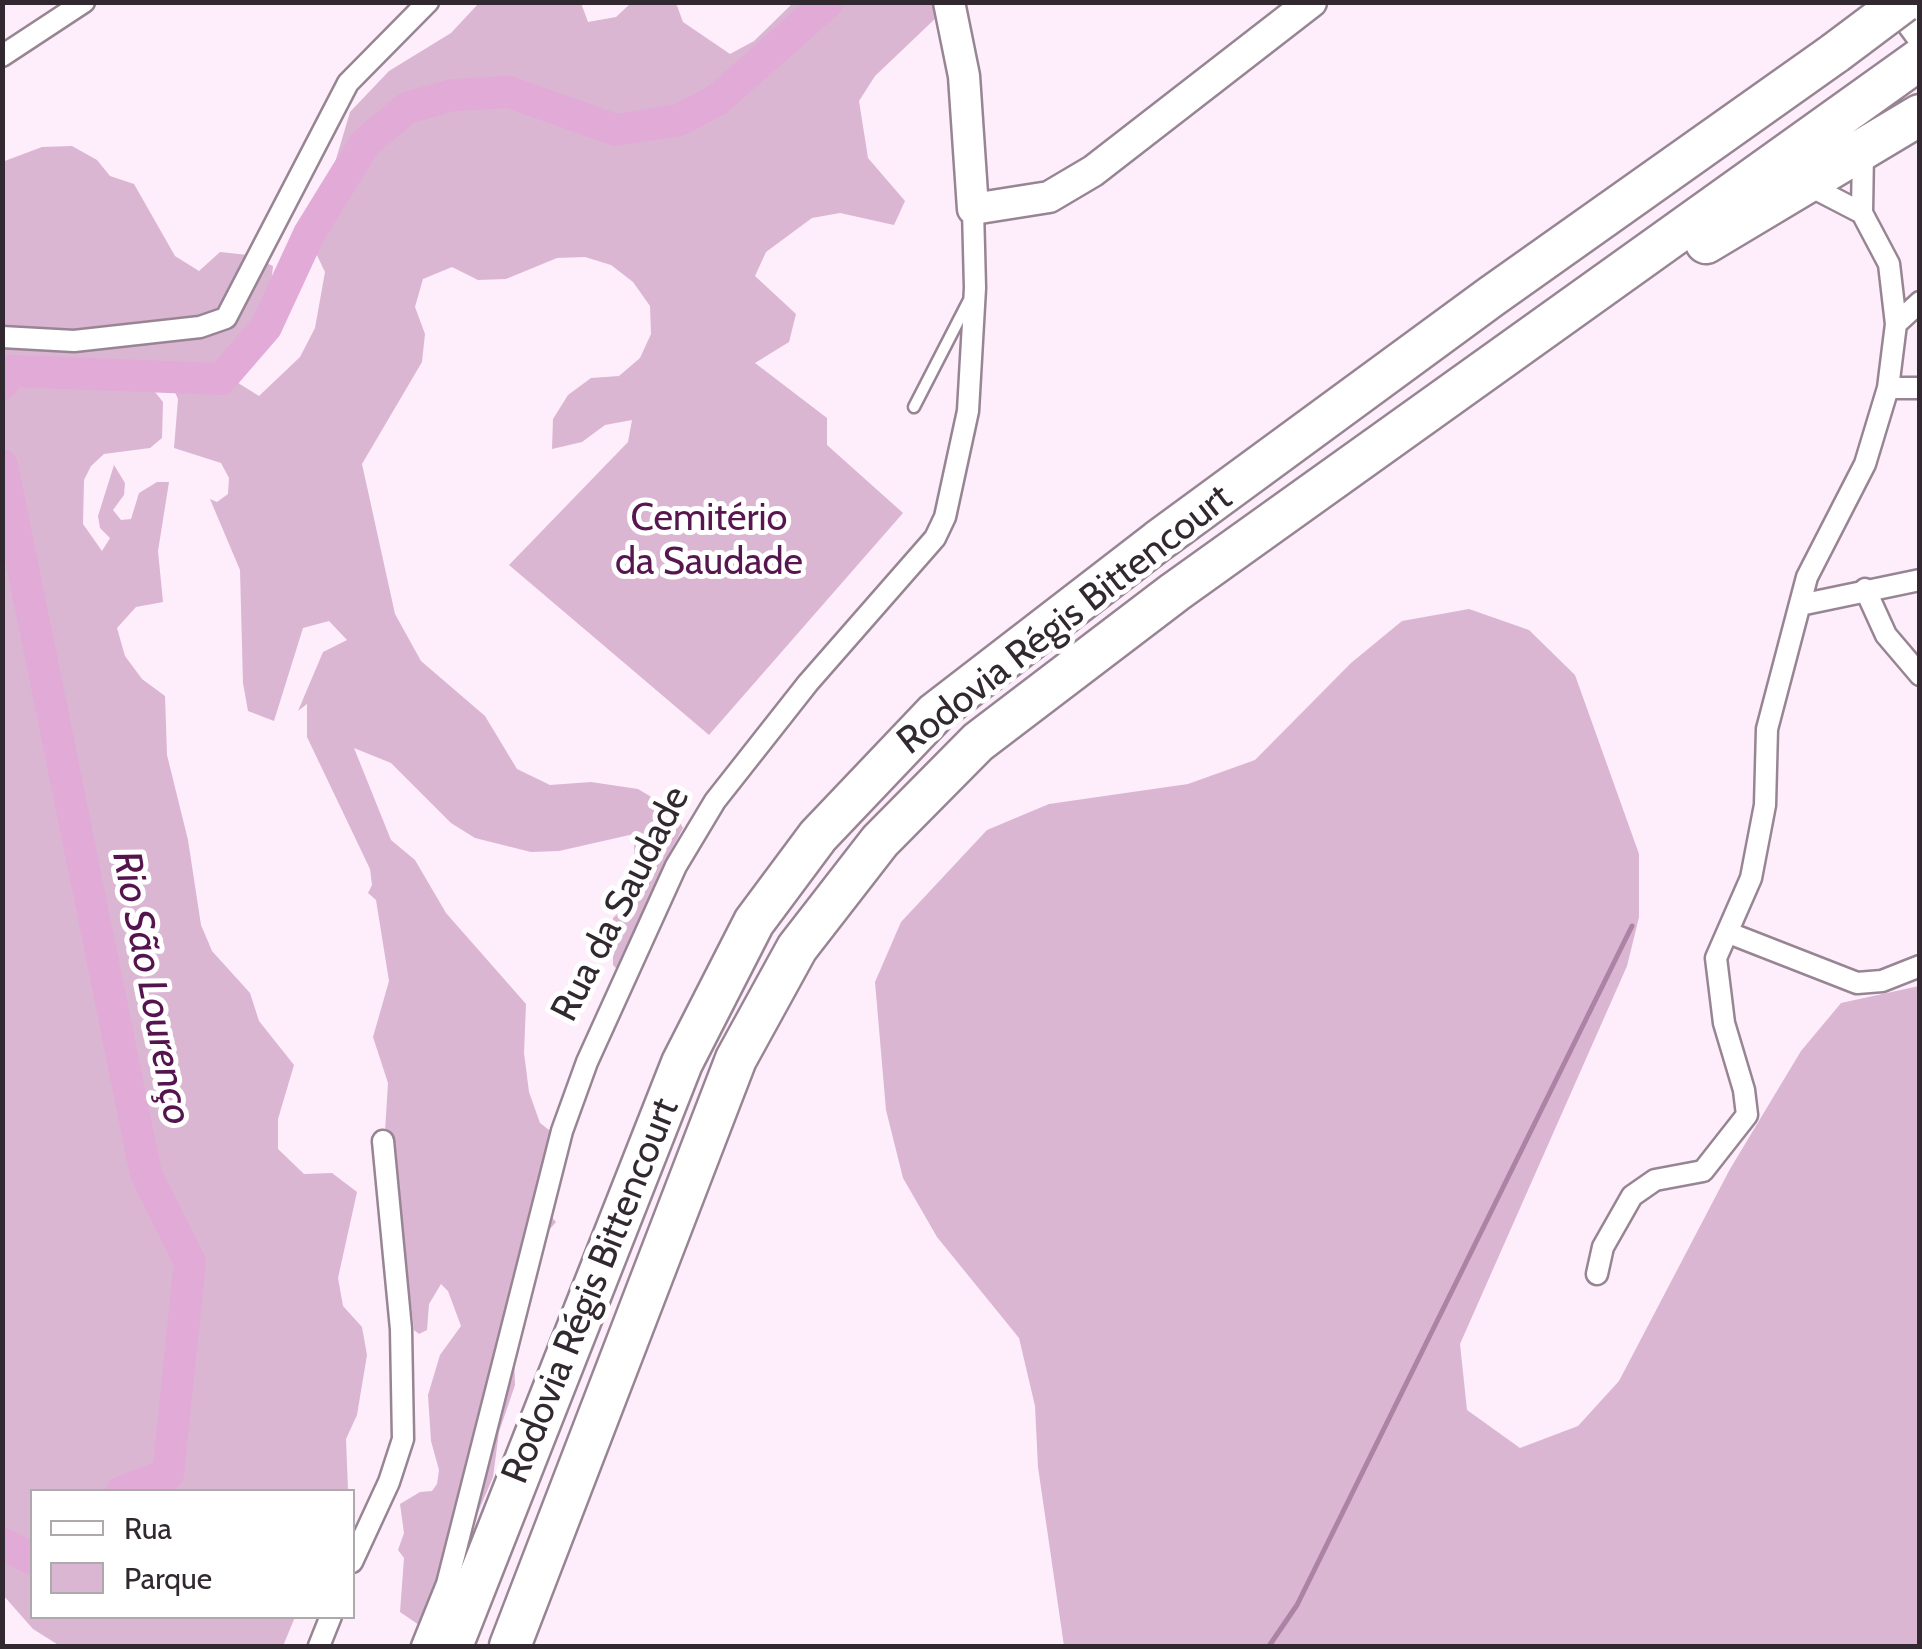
<!DOCTYPE html>
<html>
<head>
<meta charset="utf-8">
<style>
	body { margin:0 }
	#map { position:relative; width:1922px; height:1649px; overflow:hidden; background:#feedfb; font-family:Cabin,sans-serif }
	canvas { display:block }
	.frame { position:absolute; inset:0; border:5px solid #31292f; pointer-events:none }
	.legend { position:absolute; left:30px; top:1489px; width:325px; height:130px; box-sizing:border-box; background:#fff; border:2px solid #ada9ac; margin:0; padding:12px 18px; list-style:none; font-size:30px; color:#31292f }
	.legend li { display:flex; align-items:center; gap:20px; height:50px }
	.legend b { width:50px; border:2px solid #ada9ac }
</style>
</head>
<body>
<div id="map">
<canvas width="1922" height="1649"></canvas>
<div class="frame"></div>
<ul class="legend">
<li><b style="height:12px;background:#fff"></b>Rua</li>
<li><b style="height:28px;background:#dbb6d3"></b>Parque</li>
</ul>
</div>
<script>
const context = document.querySelector('canvas').getContext('2d');
context.lineJoin = 'round';
function fill(path, color) {
  context.fillStyle = color;
  context.fill(path, 'evenodd');
}
function shape(rows) {
  const path = new Path2D();
  for (const r of rows) {
    path.moveTo(r[0], r[1]);
    for (let i = 2; i < r.length; i += 2) path.lineTo(r[i], r[i + 1]);
  }
  return path;
}
function strokePath(path, color, width, dash) {
  context.strokeStyle = color;
  context.lineWidth = width;
  context.lineCap = dash ? 'butt' : 'round';
  context.setLineDash(dash || []);
  context.stroke(path);
}
function label(font, color, halo, rows, align = 'center') {
  context.font = font + ' Cabin,sans-serif';
  context.lineWidth = 10;
  context.setLineDash([]);
  context.textBaseline = 'middle';
  context.strokeStyle = halo;
  context.fillStyle = color;
  for (const [text, x, y, turn = 0] of rows) {
    context.save();
    context.translate(x, y);
    context.rotate((+turn || 0) * Math.PI / 180);
    context.textAlign = isNaN(turn) ? turn : align;
    if (halo) context.strokeText(text, 0, 0);
    context.fillText(text, 0, 0);
    context.restore();
  }
}
const green = shape([
	[479,3,581,3,588,22,616,17,631,3,676,3,683,22,730,54,754,41,793,3,941,3,938,16,875,76,859,101,868,158,905,201,894,225,840,213,812,218,766,252,755,276,796,314,789,342,755,363,827,418,827,445,903,513,709,735,509,565,628,442,632,420,605,425,582,442,552,449,553,419,568,395,591,378,619,376,640,358,651,334,650,306,633,282,611,265,585,257,557,258,506,279,478,280,452,267,423,279,415,307,425,334,422,362,362,464,395,614,421,661,485,716,517,769,550,785,591,782,638,789,668,807,667,818,671,823,678,819,683,828,670,852,656,926,624,977,613,965,613,918,635,896,634,834,559,851,531,852,475,838,451,823,391,763,354,748,391,840,415,860,446,913,526,1004,524,1053,529,1092,540,1123,553,1133,547,1212,556,1222,544,1236,514,1348,515,1385,499,1432,493,1477,431,1623,422,1627,400,1612,404,1558,398,1550,404,1533,400,1504,420,1492,432,1491,437,1484,439,1470,431,1441,428,1395,440,1355,461,1326,448,1291,441,1284,429,1304,427,1330,419,1334,414,1330,397,1188,384,1148,388,1083,373,1037,389,981,376,900,368,893,372,885,370,869,307,737,307,704,298,711,323,652,347,640,329,621,303,628,274,721,248,711,243,683,240,570,210,499,217,502,228,494,229,478,221,463,174,448,178,399,173,388,163,384,155,392,163,402,162,438,150,448,104,454,91,466,84,480,83,524,102,551,110,538,100,528,98,516,114,465,125,483,124,495,113,510,121,520,131,519,139,493,157,482,169,482,158,551,163,602,136,607,117,628,125,656,142,679,165,696,167,755,188,840,201,925,212,951,250,993,259,1021,294,1065,278,1119,278,1149,304,1174,332,1173,357,1192,338,1278,343,1306,362,1327,367,1355,357,1415,346,1439,348,1491,32,1492,32,1616,295,1617,283,1646,60,1646,33,1629,3,1595,2,162,42,147,72,146,97,160,110,176,134,184,175,256,199,271,220,252,248,255,273,266,270,294,255,319,217,360,235,381,259,396,300,357,315,328,325,272,312,245,306,217,334,166,350,112,389,71,451,33],
	[1469,609,1529,630,1575,675,1639,854,1639,917,1627,966,1460,1344,1467,1410,1520,1448,1578,1426,1619,1381,1730,1169,1801,1051,1841,1003,1919,986,1919,1646,1064,1646,1038,1467,1035,1406,1019,1338,937,1237,903,1178,886,1110,875,982,901,922,987,830,1049,804,1188,784,1255,760,1351,663,1402,621]
]);
const stream = shape([
	[1269,1646,1297,1605,1632,926]
]);
const river = shape([
	[2,384,13,371,221,379,266,327,309,234,365,143,407,108,453,95,509,92,616,130,679,120,717,100,828,2],
	[2,465,146,1174,190,1262,168,1474,122,1492],
	[2,1543,32,1559]
]);
const lane = shape([
	[914,407,968,302]
]);
const street = shape([
	[2,56,84,2],
	[1806,184,1862,213],
	[1896,324,1920,302],
	[2,337,74,341,200,327,226,318,348,83,428,2],
	[1888,388,1920,388],
	[1865,589,1886,635,1920,675],
	[1800,605,1920,580],
	[1729,933,1857,983,1882,981,1920,966],
	[1597,1274,1603,1247,1632,1196,1655,1180,1703,1171,1747,1115,1744,1090,1724,1023,1716,958,1751,878,1765,805,1767,729,1807,577,1865,464,1888,388,1896,324,1889,264,1862,213,1863,151],
	[352,1562,389,1482,403,1439,401,1329,383,1141],
	[319,1646,331,1616],
	[422,1646,447,1584,562,1131,587,1062,676,866,715,801,808,683,935,538,945,517,968,411,975,288,973,209]
]);
const secondary = shape([
	[949,2,964,76,973,209,1049,197,1093,171,1311,2],
	[1897,2,1920,33]
]);
const highway = shape([
	[1706,243,1920,115],
	[452,1646,682,1063,754,922,818,836,935,713,1158,541,1492,296,1835,53],
	[510,1646,736,1059,797,948,880,841,978,742,1175,592,1920,59]
]);
const highwayBridge = shape([
	[1835,53,1903,2]
]);
const parkNames = [
	["Cemitério",709,519],
	["da Saudade",709,563]
];
const streetNames = [
	["Rodovia Régis Bittencourt",1065,620,-38],
	["Rua da Saudade",621,904,-63],
	["Rodovia Régis Bittencourt",591,1291,-68]
];
const waterNames = [
	["Rio São Lourenço",151,988,79]
];
fill(green, '#dbb6d3');
strokePath(stream, '#ad83a5', 5);
strokePath(river, '#e2aad7', 32);
strokePath(lane, '#988594', 15);
strokePath(street, '#988594', 25);
strokePath(secondary, '#988594', 35);
strokePath(highway, '#988594', 45);
strokePath(lane, '#fff', 10);
strokePath(street, '#fff', 20);
strokePath(secondary, '#fff', 30);
strokePath(highway, '#fff', 40);
strokePath(highwayBridge, '#988594', 45, []);
strokePath(highwayBridge, '#fff', 40);
label('38px', '#57164f', '#fff', parkNames);
label('38px', '#31292f', '#fff', streetNames);
label('italic 40px', '#55144d', '#fff', waterNames);
</script>
</body>
</html>
